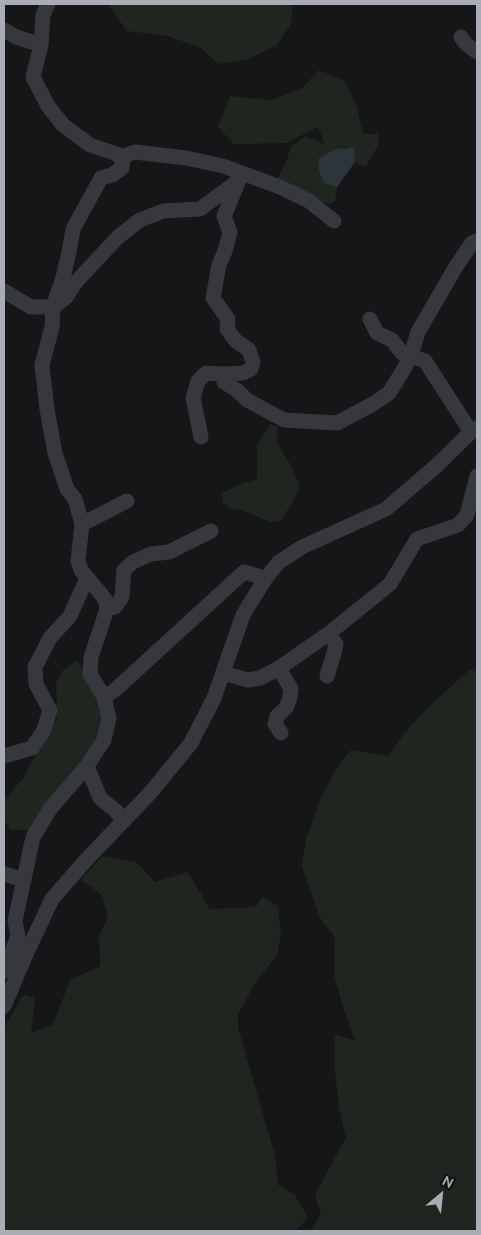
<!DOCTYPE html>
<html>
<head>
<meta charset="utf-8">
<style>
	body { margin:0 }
	#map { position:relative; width:481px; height:1235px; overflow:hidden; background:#161618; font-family:Ubuntu,sans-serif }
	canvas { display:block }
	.frame { position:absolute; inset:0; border:5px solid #a8adb8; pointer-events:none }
	.north { position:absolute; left:416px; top:1170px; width:50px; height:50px; -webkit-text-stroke:4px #111113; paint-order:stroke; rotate:28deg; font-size:14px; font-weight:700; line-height:20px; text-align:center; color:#a8adb8 }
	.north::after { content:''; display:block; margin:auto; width:18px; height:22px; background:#a8adb8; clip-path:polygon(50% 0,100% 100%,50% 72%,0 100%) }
</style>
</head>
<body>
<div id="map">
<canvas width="481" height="1235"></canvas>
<div class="frame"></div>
<div class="north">N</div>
</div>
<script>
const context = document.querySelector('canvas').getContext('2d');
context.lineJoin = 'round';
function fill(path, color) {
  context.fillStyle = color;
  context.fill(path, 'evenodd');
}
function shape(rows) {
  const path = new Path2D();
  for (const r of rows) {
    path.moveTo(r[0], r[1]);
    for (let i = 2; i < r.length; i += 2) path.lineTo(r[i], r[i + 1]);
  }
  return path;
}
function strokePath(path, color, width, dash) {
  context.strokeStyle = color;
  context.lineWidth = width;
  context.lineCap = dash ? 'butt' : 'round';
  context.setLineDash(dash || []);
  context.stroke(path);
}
const green = shape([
	[108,4,293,4,291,24,277,45,246,60,218,64,201,48,168,36,127,31],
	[319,70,345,81,357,107,363,134,378,134,379,144,365,167,355,162,354,148,353,147,346,149,338,148,323,182,337,187,335,201,328,204,304,194,276,181,286,162,291,147,305,136,324,144,323,138,317,127,287,143,234,144,218,127,230,96,271,100,301,89],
	[271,424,277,427,277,443,290,464,300,485,294,500,280,521,271,522,241,510,231,509,223,503,222,494,238,485,257,479,257,444],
	[77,660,102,699,103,721,99,738,31,830,10,830,4,819,4,801,23,778,56,720,57,704,56,683,62,671],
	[477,668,477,1231,310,1231,321,1214,315,1195,346,1137,339,1108,335,1071,335,1035,355,1040,344,1010,334,975,335,937,320,918,302,866,306,839,322,795,339,765,351,750,389,756,405,732,433,703,469,670],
	[102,856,136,862,155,882,188,872,210,909,256,907,262,897,278,906,281,934,277,955,254,985,238,1014,238,1028,275,1155,278,1185,295,1195,308,1218,295,1231,4,1231,4,1027,23,995,35,998,31,1033,53,1025,70,980,100,966,99,936,108,917,102,895,81,880]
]);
const water = shape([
	[353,147,354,148,355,162,337,187,324,183,319,171,319,158,338,148,346,149]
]);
const minor = shape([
	[48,4,43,15,41,45,33,77,48,106,63,125,90,145,117,154,123,161,122,168,112,175,101,178,73,229,69,252,63,278,53,307,52,327,42,365,47,409,55,453,67,489,75,499,82,524,78,561,81,570,105,599,107,609,91,657,90,674,104,697,115,690,244,572,258,576,265,579],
	[4,30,16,37,32,42],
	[461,37,466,44,477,52],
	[120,157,135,152,186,158,223,166,280,187,309,201,334,221],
	[4,291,31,307,53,307,66,297,76,282,118,237,140,220,163,211,200,209,238,181],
	[370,319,377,333,392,340,402,353,425,361,471,432],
	[223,374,224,382,238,391,247,400,284,420,337,423,373,404,389,393,404,369,411,355,418,332,455,268,472,243,477,241],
	[201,437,193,398,198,381,206,373,223,374,243,373,251,369,253,362,249,350,236,341,227,329,228,319,213,298,219,265,225,251,230,232,224,216,239,180],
	[82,524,127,501],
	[107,609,115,607,122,597,124,570,133,562,151,554,169,552,211,531],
	[279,668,291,689,290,698,286,708,277,716,275,724,281,733],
	[223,673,248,680,260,678,279,668,328,634,390,584,417,539,458,525,467,515,477,476],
	[327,676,334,653,336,644,328,634],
	[4,756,32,748,44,730,50,710,36,684,35,667,50,638,70,616,87,578],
	[87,766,100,798,116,811,124,821],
	[4,874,24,880],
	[4,971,18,936,15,921,33,837,50,809,87,766,104,740,109,718,104,697],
	[4,1006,27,952,52,899,87,859,151,792,191,743,214,698,243,615,265,579,279,562,302,547,386,509,435,467,471,432,477,428]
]);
fill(green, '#1e261f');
fill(water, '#2c353c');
strokePath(minor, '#37383d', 15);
</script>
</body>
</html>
